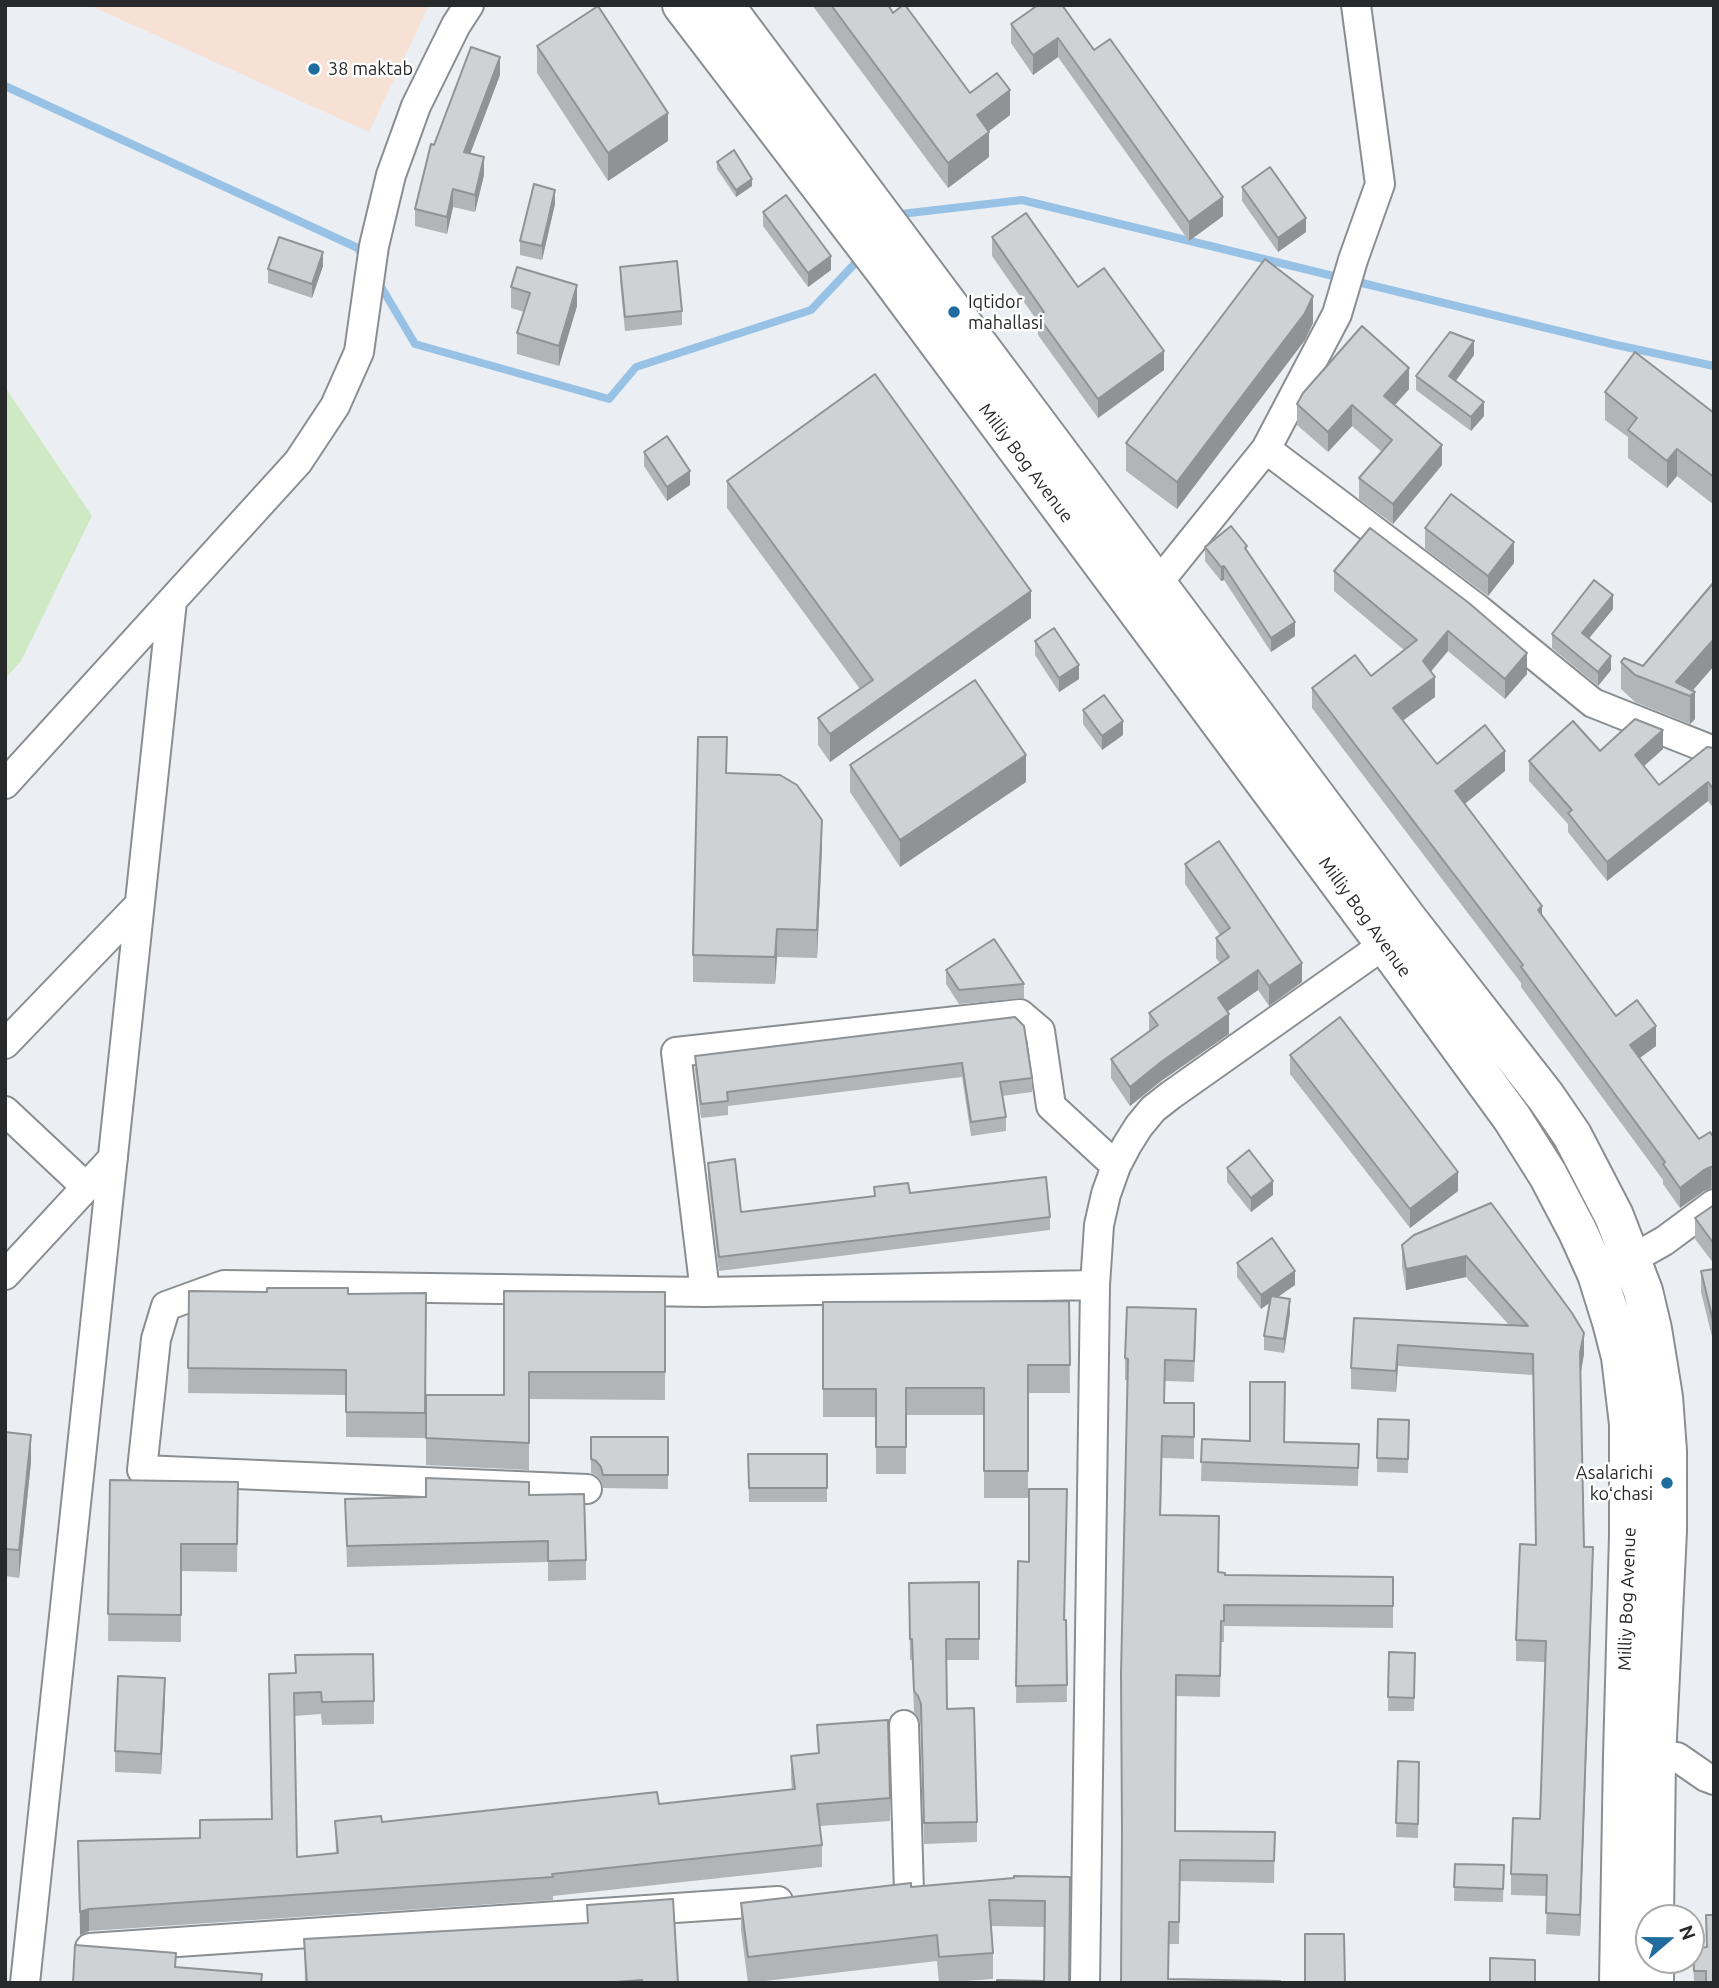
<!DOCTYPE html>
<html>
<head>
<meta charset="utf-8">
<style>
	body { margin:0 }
	#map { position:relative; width:1719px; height:1988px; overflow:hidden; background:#ebeff3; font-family:Ubuntu,sans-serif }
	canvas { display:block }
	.frame { position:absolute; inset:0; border:7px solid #28292a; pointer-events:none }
	.north { position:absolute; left:1635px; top:1904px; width:70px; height:70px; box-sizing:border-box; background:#fff; border:2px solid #a9a9aa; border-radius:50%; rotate:70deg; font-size:19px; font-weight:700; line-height:28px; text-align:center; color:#28292a }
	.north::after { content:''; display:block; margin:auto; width:24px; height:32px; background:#216c9f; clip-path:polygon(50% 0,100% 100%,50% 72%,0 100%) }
</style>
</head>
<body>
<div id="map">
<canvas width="1719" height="1988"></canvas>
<div class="frame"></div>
<div class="north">N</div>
</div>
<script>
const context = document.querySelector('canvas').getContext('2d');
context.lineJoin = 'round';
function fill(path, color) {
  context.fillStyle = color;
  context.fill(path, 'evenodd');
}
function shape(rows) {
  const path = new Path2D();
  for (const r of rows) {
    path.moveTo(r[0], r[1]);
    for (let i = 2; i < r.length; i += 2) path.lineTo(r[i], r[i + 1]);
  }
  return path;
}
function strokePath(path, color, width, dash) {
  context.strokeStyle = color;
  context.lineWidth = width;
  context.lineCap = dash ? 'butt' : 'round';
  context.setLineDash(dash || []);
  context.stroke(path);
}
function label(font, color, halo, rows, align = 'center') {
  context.font = font + ' Ubuntu,sans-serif';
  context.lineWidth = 5;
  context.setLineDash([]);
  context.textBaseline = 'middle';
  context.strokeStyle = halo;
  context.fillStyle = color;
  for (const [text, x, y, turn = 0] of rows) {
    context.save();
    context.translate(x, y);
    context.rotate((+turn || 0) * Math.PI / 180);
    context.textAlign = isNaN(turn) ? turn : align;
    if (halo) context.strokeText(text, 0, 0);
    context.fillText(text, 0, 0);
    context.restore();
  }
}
const education = shape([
	[89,5,429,5,369,132]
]);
const green = shape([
	[5,387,92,516,21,661,5,679]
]);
const stream = shape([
	[5,86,358,248,363,257],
	[896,219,901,214,1022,200,1612,344,1714,366],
	[377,280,415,344,609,399,636,367,811,310,861,257]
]);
const minor = shape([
	[1266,449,1479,610,1593,703,1714,751],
	[1158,583,1266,449,1337,314,1353,260,1380,184,1356,5],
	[5,784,298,462,335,406,359,352,374,246,391,175,416,106,456,25,469,5],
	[5,1044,139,905],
	[5,1111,86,1187],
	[1632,1259,1664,1241,1714,1204],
	[5,1275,113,1158],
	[705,1292,676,1052,1020,1014,1040,1031,1051,1106,1116,1166],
	[587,1489,142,1470,156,1339,166,1306,224,1285,705,1292,1095,1285],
	[904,1725,909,1892],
	[1639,1756,1677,1757,1706,1777,1714,1780],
	[90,1948,778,1901],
	[25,1983,172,601],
	[1085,1983,1095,1285,1099,1225,1106,1194,1116,1166,1127,1145,1139,1126,1153,1109,1171,1095,1385,944]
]);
const secondary = shape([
	[682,5,886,272,1385,944,1512,1118,1548,1175,1578,1232,1597,1274,1612,1322,1621,1357,1629,1424,1629,1535,1623,1756,1619,1983],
	[724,5,1408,920,1546,1097,1572,1135,1614,1216,1643,1291,1652,1329,1663,1397,1667,1451,1667,1531,1656,1757,1654,1918],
	[1654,1983,1654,1960]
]);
const wall = shape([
	[812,5,888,5,893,13,970,93,1010,115,989,131,989,157,948,188],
	[1038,5,1094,50,1223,216,1189,241,1058,57,1033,75,1011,43,1011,24],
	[537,46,668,141,608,181,537,73],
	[500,75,470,154,484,175,475,212,453,207,447,234,415,226,415,209,434,145],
	[717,162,752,186,736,197,717,169],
	[1242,187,1306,232,1278,252,1242,201],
	[555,204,542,260,520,255,520,241],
	[763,212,831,270,808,287,763,226],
	[992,237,1078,287,1164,370,1098,418,1038,335,1038,322,992,256],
	[323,266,312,298,268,283,268,269],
	[620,267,682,311,682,325,625,331,620,281],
	[511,287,577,306,559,366,517,354,517,333,524,312,511,308],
	[1313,323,1305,340,1177,509,1126,471,1126,443],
	[1474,355,1456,381,1484,416,1471,431,1416,390,1416,376],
	[1409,389,1395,405,1442,465,1393,524,1359,499,1359,478,1382,452,1352,426,1328,452,1297,425,1297,404],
	[1605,392,1714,413,1714,505,1677,476,1667,488,1628,458,1628,437,1605,420],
	[644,452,690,485,667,501,644,466],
	[727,481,1031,618,830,762,818,745,818,718,860,689,727,508],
	[1370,528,1527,674,1505,699,1448,651,1431,671,1435,697,1403,720,1437,764,1505,771,1464,804,1542,916,1616,1016,1656,1046,1640,1058,1699,1139,1714,1134,1714,1188,1711,1188,1704,1191,1680,1208,1663,1184,1663,1180,1521,987,1521,983,1312,708,1312,688,1371,676,1404,650,1334,591,1334,571],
	[1425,528,1514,563,1488,596,1425,549],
	[1205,547,1247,551,1295,636,1271,652,1224,580,1221,581,1205,561],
	[1714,582,1714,666,1692,690,1695,719,1690,724,1635,702,1621,689,1621,662,1643,666],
	[1613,609,1589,638,1611,670,1598,686,1552,648,1552,634],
	[1035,641,1079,679,1059,692,1035,655],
	[1083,710,1123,735,1102,750,1083,724],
	[1714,748,1714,809,1708,801,1607,881,1568,832,1568,824,1529,781,1529,761,1600,751,1663,749,1644,766,1659,785],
	[850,765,1026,782,900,867,850,792],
	[727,773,822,847,817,958,777,957,775,984,693,982,693,955],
	[1185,864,1302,982,1269,1006,1258,990,1227,1012,1229,1034,1161,1081,1130,1106,1111,1078,1111,1059,1149,1031,1149,1013,1220,963,1216,958,1216,938,1220,935,1185,884],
	[946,970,1024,984,1024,998,959,1004,946,984],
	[1015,1017,1032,1078,1032,1092,1002,1096,1006,1117,1006,1131,971,1136,962,1077,728,1106,728,1115,701,1118,695,1070,695,1056],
	[1290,1055,1458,1191,1410,1228,1290,1074],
	[708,1163,741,1212,874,1196,874,1187,1050,1217,1050,1230,719,1271,708,1177],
	[1227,1168,1273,1195,1251,1212,1227,1182],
	[1491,1203,1584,1354,1581,1373,1584,1547,1593,1568,1580,1936,1546,1934,1547,1896,1511,1895,1511,1874,1540,1819,1545,1662,1516,1661,1516,1640,1536,1545,1533,1375,1398,1366,1396,1392,1351,1389,1351,1368,1354,1318,1509,1325,1466,1277,1406,1290,1402,1266,1402,1245],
	[1714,1205,1714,1264,1695,1239,1695,1218],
	[1237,1263,1295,1285,1277,1297,1290,1313,1284,1353,1264,1350,1264,1336,1269,1303,1261,1309,1237,1277],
	[1714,1269,1714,1345,1701,1292,1701,1271],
	[189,1291,348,1294,426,1293,425,1438,346,1437,346,1395,188,1393],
	[504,1291,665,1292,665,1400,529,1399,529,1470,426,1465,426,1395,504,1395],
	[1069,1301,1070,1393,1028,1393,1028,1498,984,1498,984,1415,906,1415,906,1474,876,1474,876,1417,823,1417,823,1302],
	[1196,1331,1194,1382,1165,1381,1164,1403,1194,1403,1194,1459,1162,1458,1161,1515,1219,1572,1225,1575,1393,1577,1393,1628,1224,1626,1224,1642,1221,1642,1220,1697,1176,1696,1175,1831,1275,1832,1274,1883,1180,1881,1179,1944,1169,1944,1121,1983,1128,1380,1125,1380,1125,1358],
	[1378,1419,1409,1420,1408,1473,1377,1472],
	[5,1432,31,1462,19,1578,5,1576],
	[591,1437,668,1437,668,1489,603,1488,601,1481,596,1475,591,1473],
	[1202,1439,1359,1444,1358,1486,1201,1481],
	[748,1454,827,1454,827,1502,749,1502],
	[110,1480,238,1482,237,1572,181,1571,181,1642,108,1641],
	[529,1495,586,1560,586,1580,548,1581,548,1562,347,1567,345,1499],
	[1018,1561,1065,1620,1066,1620,1067,1702,1016,1703],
	[979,1582,979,1660,946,1660,947,1709,977,1822,977,1842,924,1844,921,1725,918,1717,914,1712,912,1660,910,1660,909,1583],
	[1389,1652,1415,1653,1414,1711,1388,1711],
	[269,1674,374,1701,374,1724,322,1725,321,1714,294,1716,297,1857,336,1853,335,1821,382,1822,659,1804,792,1790,791,1779,791,1756,818,1753,817,1725,890,1798,890,1821,820,1826,822,1845,822,1867,553,1896,553,1900,89,1931,80,1935,78,1864,200,1838,271,1819],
	[165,1699,161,1774,115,1772,115,1751],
	[1398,1761,1419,1762,1418,1838,1396,1837],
	[1455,1864,1504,1865,1503,1902,1454,1901],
	[1070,1877,1044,1981,1045,1927,991,1926,993,1953,993,1979,939,1983,937,1961,748,1983,741,1930,741,1903,911,1887],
	[587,1905,678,1983,305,1983,304,1939,587,1923],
	[1706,1915,1714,1983,1694,1983,1693,1948,1706,1947]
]);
const shadedWall = shape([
	[1058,38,1058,57,1033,75,1033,55],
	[500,57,500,75,464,170,464,152],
	[1010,90,1010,115,977,140,977,115],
	[668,113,668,141,608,181,608,153],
	[989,132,989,157,948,188,948,163],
	[484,157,484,175,475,212,475,195],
	[752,179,752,186,736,197,736,190],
	[453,189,453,207,447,234,447,217],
	[555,190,555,204,542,260,542,246],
	[1223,197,1223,216,1189,241,1189,222],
	[1306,218,1306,232,1278,252,1278,238],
	[323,252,323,266,312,298,312,284],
	[831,256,831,270,808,287,808,273],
	[577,285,577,306,559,366,559,346],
	[1313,296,1313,323,1305,340,1177,509,1177,482],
	[1474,341,1474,355,1449,390,1449,376],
	[1164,351,1164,370,1098,418,1098,399],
	[1409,368,1409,389,1384,417,1384,396],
	[1484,402,1484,416,1471,431,1471,417],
	[1352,405,1352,426,1328,452,1328,432],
	[1442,445,1442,465,1393,524,1393,504],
	[1677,449,1677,476,1667,488,1667,461],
	[690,471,690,485,667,501,667,487],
	[1514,542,1514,563,1488,596,1488,576],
	[1224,566,1224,580,1221,581,1221,567],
	[1031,591,1031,618,830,762,830,734],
	[1613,595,1613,609,1582,647,1582,633],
	[1295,622,1295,636,1271,652,1271,638],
	[1448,631,1448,651,1423,681,1423,661],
	[1714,639,1714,666,1688,696,1676,682],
	[1527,653,1527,674,1505,699,1505,679],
	[1611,656,1611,670,1598,686,1598,672],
	[1079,665,1079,679,1059,692,1059,678],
	[1435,677,1435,697,1393,728,1393,708],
	[1695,692,1695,719,1690,724,1690,696],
	[1123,721,1123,735,1102,750,1102,736],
	[1663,730,1663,749,1635,774,1635,755],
	[1505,751,1505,771,1455,812,1455,791],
	[1026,755,1026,782,900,867,900,840],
	[1708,782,1708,801,1607,881,1607,862],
	[822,820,822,847,817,958,817,930],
	[1542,906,1542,926,1538,910],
	[777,929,777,957,775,984,775,957],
	[1302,963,1302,982,1269,1006,1269,986],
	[1258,970,1258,990,1218,1018,1218,998],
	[1229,1014,1229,1034,1161,1081,1130,1106,1130,1087,1161,1062],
	[1656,1026,1656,1046,1630,1065,1630,1045],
	[6,1136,6,1175,5,1176,5,1137],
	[1711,1167,1711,1188,1704,1191,1680,1208,1680,1188,1704,1170],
	[1458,1172,1458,1191,1410,1228,1410,1209],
	[1273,1181,1273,1195,1251,1212,1251,1198],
	[1466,1256,1466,1277,1406,1290,1406,1269],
	[1295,1271,1295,1285,1261,1309,1261,1295],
	[1290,1299,1290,1313,1284,1353,1284,1339],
	[1584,1333,1584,1354,1580,1375,1580,1353],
	[1398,1345,1398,1366,1396,1392,1396,1371],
	[31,1435,31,1462,19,1578,19,1550],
	[1593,1547,1593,1568,1580,1936,1580,1915],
	[165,1678,165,1699,161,1774,161,1754],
	[89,1909,89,1931,80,1935,80,1912]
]);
const building = shape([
	[831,5,888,5,893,13,903,5,905,5,970,93,997,73,1010,90,977,115,989,132,948,163,831,5],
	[1038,5,1062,5,1094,50,1110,39,1223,197,1189,222,1058,38,1033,55,1011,24,1038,5],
	[598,6,668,113,608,153,537,46,598,6],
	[471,47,500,57,464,152,484,157,475,195,453,189,447,217,415,209,431,144,434,145,471,47],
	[734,150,752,179,736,190,717,162,734,150],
	[1270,167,1306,218,1278,238,1242,187,1270,167],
	[534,184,555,190,542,246,520,241,534,184],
	[786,195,831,256,808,273,763,212,786,195],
	[1026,213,1078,287,1104,268,1164,351,1098,399,1038,316,1044,312,992,237,1026,213],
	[279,237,323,252,312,284,268,269,279,237],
	[1265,259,1313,296,1305,313,1177,482,1126,443,1265,259],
	[677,261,682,311,625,317,620,267,677,261],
	[517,267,577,285,559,346,517,333,530,293,511,287,517,267],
	[1362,326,1409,368,1384,396,1442,445,1393,504,1359,478,1392,440,1352,405,1328,432,1297,404,1303,393,1362,326],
	[1450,332,1474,341,1449,376,1484,402,1471,417,1416,376,1450,332],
	[1635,352,1714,413,1714,477,1677,449,1667,461,1628,430,1637,418,1605,392,1635,352],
	[875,374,1031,591,830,734,818,718,873,680,727,481,875,374],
	[667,436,690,471,667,487,644,452,667,436],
	[1451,494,1514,542,1488,576,1425,528,1451,494],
	[1231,526,1247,546,1245,548,1295,622,1271,638,1224,566,1221,567,1205,547,1231,526],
	[1370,528,1469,603,1527,653,1505,679,1448,631,1423,661,1435,677,1393,708,1437,764,1485,725,1505,751,1455,791,1542,906,1538,910,1616,1016,1637,1000,1656,1026,1630,1045,1699,1139,1710,1132,1712,1135,1714,1134,1714,1168,1711,1167,1704,1170,1680,1188,1663,1164,1665,1162,1521,967,1523,965,1312,688,1355,655,1371,676,1417,640,1334,571,1370,528],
	[1594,580,1613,595,1582,633,1611,656,1598,672,1552,634,1594,580],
	[1714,582,1714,639,1676,682,1695,692,1690,696,1635,675,1621,662,1624,658,1643,666,1714,582],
	[1054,628,1079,665,1059,678,1035,641,1054,628],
	[975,680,1026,755,900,840,850,765,975,680],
	[1104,695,1123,721,1102,736,1083,710,1104,695],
	[1635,719,1663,730,1635,755,1659,785,1707,747,1714,748,1714,790,1708,782,1607,862,1568,813,1572,810,1529,761,1573,721,1600,751,1635,719],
	[698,737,727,737,726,773,780,775,797,785,822,820,817,930,777,929,775,957,693,955,698,737],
	[1219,841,1302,963,1269,986,1258,970,1218,998,1229,1014,1161,1062,1130,1087,1111,1059,1158,1025,1149,1013,1229,957,1216,938,1230,928,1185,864,1219,841],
	[994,939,1024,984,959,990,946,970,994,939],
	[1015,1017,1024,1026,1032,1078,1000,1082,1006,1117,971,1122,962,1063,727,1092,728,1101,701,1104,695,1056,1015,1017],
	[1340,1017,1458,1172,1410,1209,1290,1055,1340,1017],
	[1249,1150,1273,1181,1251,1198,1227,1168,1249,1150],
	[735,1159,741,1212,875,1196,874,1187,908,1183,910,1193,1046,1177,1050,1217,719,1257,708,1163,735,1159],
	[1491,1203,1572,1313,1584,1333,1580,1353,1584,1547,1593,1547,1580,1915,1546,1913,1547,1875,1511,1874,1513,1818,1540,1819,1546,1641,1516,1640,1520,1544,1536,1545,1533,1354,1398,1345,1396,1371,1351,1368,1354,1318,1528,1326,1466,1256,1406,1269,1402,1245,1414,1235,1491,1203],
	[1714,1205,1714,1244,1695,1218,1714,1205],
	[1272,1238,1295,1271,1261,1295,1237,1263,1272,1238],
	[1714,1269,1714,1325,1701,1271,1714,1269],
	[267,1288,348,1288,348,1294,426,1293,425,1413,346,1412,346,1370,188,1368,189,1291,267,1292,267,1288],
	[504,1291,665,1292,665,1372,529,1372,529,1443,426,1438,426,1395,504,1395,504,1291],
	[1271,1296,1290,1299,1284,1339,1264,1336,1271,1296],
	[1069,1301,1070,1365,1028,1365,1028,1471,984,1471,984,1388,906,1388,906,1447,876,1447,876,1389,823,1389,823,1302,1069,1301],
	[1127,1307,1196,1309,1194,1361,1165,1360,1164,1403,1194,1403,1194,1437,1162,1436,1160,1515,1219,1516,1218,1572,1225,1573,1225,1575,1393,1577,1393,1606,1224,1605,1224,1621,1221,1621,1220,1676,1176,1675,1175,1831,1275,1832,1274,1861,1180,1860,1179,1922,1169,1922,1168,1979,1280,1981,1280,1983,1121,1983,1122,1831,1121,1674,1128,1359,1125,1358,1127,1307],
	[1250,1382,1285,1382,1284,1442,1359,1444,1358,1468,1201,1462,1202,1439,1250,1441,1250,1382],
	[1378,1419,1409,1420,1408,1459,1377,1458,1378,1419],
	[5,1432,31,1435,19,1550,5,1549,5,1432],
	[591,1437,668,1437,668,1475,603,1475,601,1467,596,1461,591,1459,591,1437],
	[748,1454,827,1454,827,1488,749,1488,748,1454],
	[426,1478,529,1482,529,1495,584,1494,586,1560,548,1561,548,1541,347,1546,345,1499,426,1497,426,1478],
	[110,1480,238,1482,237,1544,181,1544,181,1615,108,1614,110,1480],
	[1029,1489,1067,1489,1064,1620,1066,1620,1067,1685,1016,1686,1018,1561,1029,1562,1029,1489],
	[979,1582,979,1639,946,1639,947,1709,974,1708,977,1822,924,1823,921,1704,918,1696,914,1691,912,1639,910,1639,909,1583,979,1582],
	[1389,1652,1415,1653,1414,1698,1388,1697,1389,1652],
	[373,1654,374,1701,322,1702,321,1692,294,1693,297,1857,338,1853,335,1821,381,1816,382,1822,657,1792,659,1804,795,1789,791,1756,819,1753,817,1725,888,1720,890,1798,817,1804,822,1845,552,1874,553,1877,89,1909,80,1912,78,1841,200,1838,200,1820,272,1819,269,1674,296,1673,295,1655,373,1654],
	[118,1676,165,1678,161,1754,115,1751,118,1676],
	[1398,1761,1419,1762,1418,1824,1396,1823,1398,1761],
	[1455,1864,1504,1865,1503,1889,1454,1887,1455,1864],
	[1014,1876,1070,1877,1069,1983,997,1983,997,1980,1044,1981,1045,1901,989,1900,993,1953,939,1957,937,1935,748,1957,741,1903,911,1883,911,1887,1014,1878,1014,1876],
	[673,1899,678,1983,642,1983,642,1980,603,1983,307,1983,304,1939,588,1923,587,1905,673,1899],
	[1706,1915,1714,1915,1714,1983,1706,1983,1706,1971,1694,1971,1693,1948,1707,1947,1706,1915],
	[1305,1934,1344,1934,1345,1983,1305,1983,1305,1934],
	[75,1945,176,1953,175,1967,262,1974,261,1983,73,1983,75,1945],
	[1490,1958,1535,1960,1535,1983,1490,1983,1490,1958]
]);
const markers = [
	[314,69,7,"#216c9f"],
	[954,312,7,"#216c9f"],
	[1667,1483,7,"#216c9f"]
];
const poiNames = [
	["38 maktab",328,69],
	["Iqtidor",968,302],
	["mahallasi",968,323],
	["Asalarichi",1653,1473,"right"],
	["koʻchasi",1653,1494,"right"]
];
const streetNames = [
	["Milliy Bog Avenue",1026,463,53],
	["Milliy Bog Avenue",1365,917,54],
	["Milliy Bog Avenue",1627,1599,-88]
];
fill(education, '#f7e0d4');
fill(green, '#cfe9c4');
strokePath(stream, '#98c2e5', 8);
strokePath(minor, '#8a8e91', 32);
strokePath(secondary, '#8a8e91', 42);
strokePath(minor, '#fff', 28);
strokePath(secondary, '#fff', 38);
fill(wall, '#b1b5b7');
fill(shadedWall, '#909395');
fill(building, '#ced2d5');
strokePath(building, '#909395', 2);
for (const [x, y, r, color] of markers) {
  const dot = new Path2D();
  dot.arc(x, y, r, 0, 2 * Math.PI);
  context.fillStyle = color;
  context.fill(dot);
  strokePath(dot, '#fff', 2.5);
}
label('18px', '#28292a', '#fff', poiNames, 'left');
label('18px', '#28292a', '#fff', streetNames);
</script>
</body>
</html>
